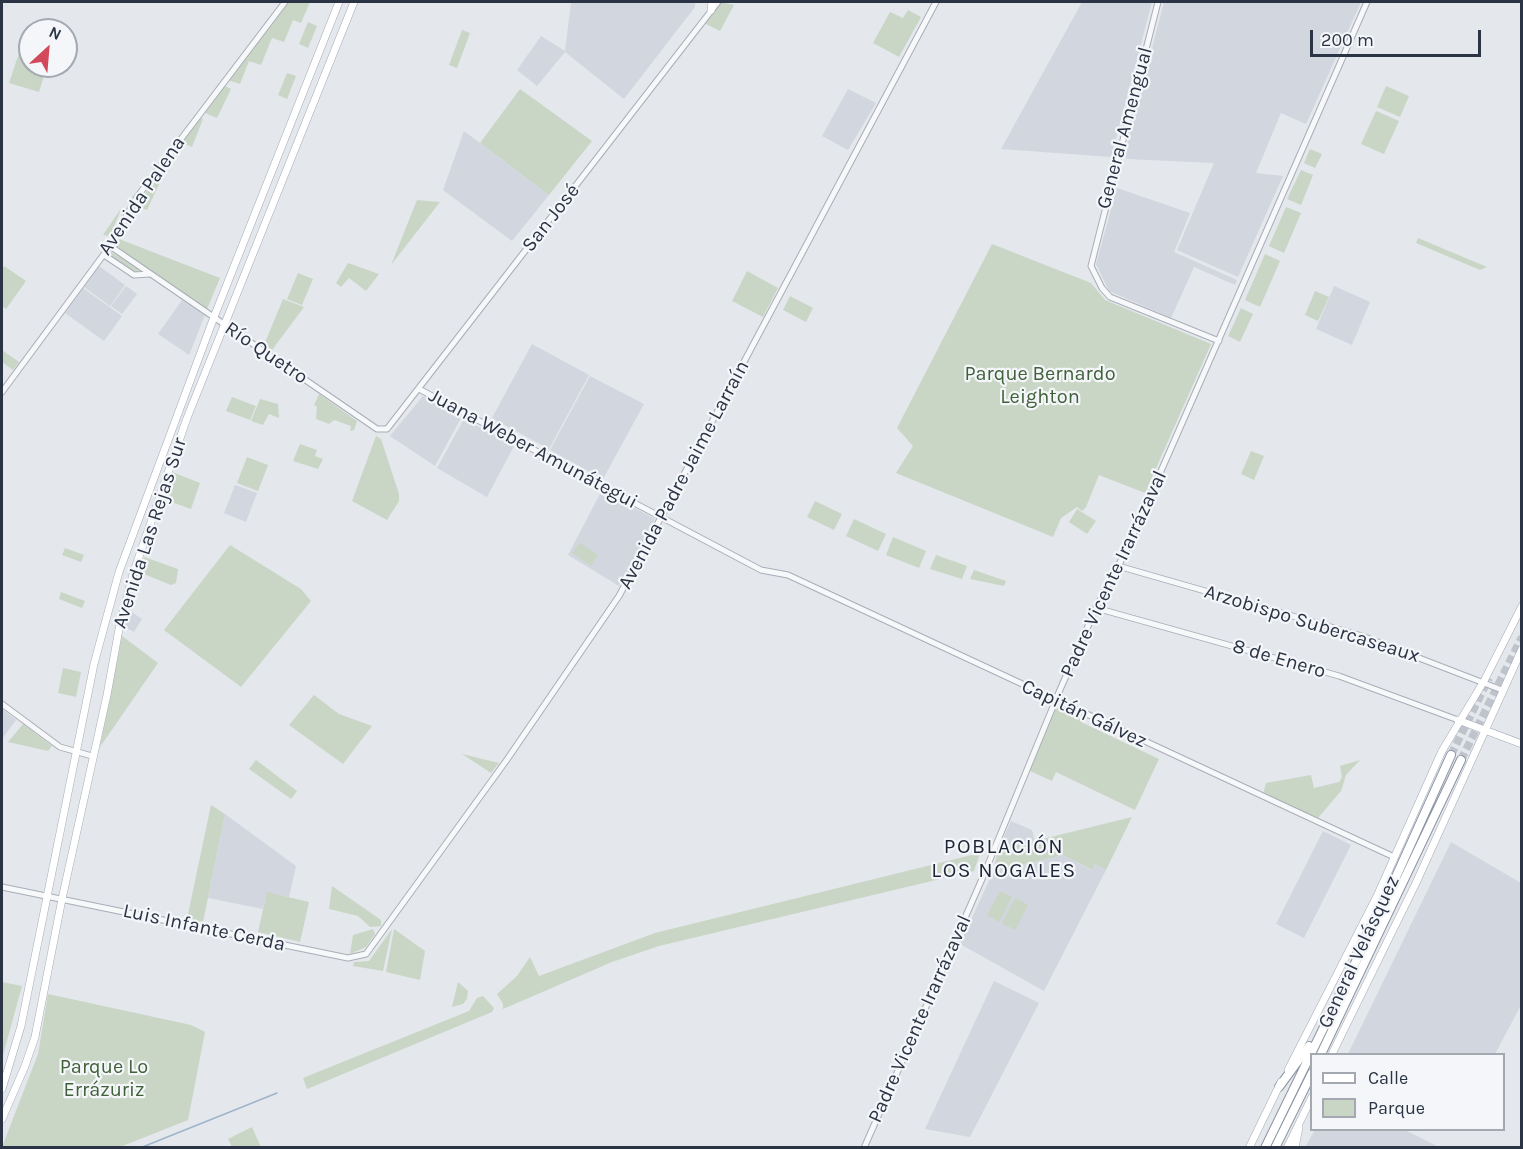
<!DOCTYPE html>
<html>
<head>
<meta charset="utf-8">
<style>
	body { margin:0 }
	#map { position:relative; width:1523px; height:1149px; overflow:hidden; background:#e4e7ec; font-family:Karla,sans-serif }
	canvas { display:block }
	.frame { position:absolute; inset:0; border:3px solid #2b3445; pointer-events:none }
	.legend { position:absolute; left:1310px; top:1053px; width:195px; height:78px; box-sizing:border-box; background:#f4f6f9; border:2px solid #a4a8b1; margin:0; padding:8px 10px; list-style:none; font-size:18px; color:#2b3445 }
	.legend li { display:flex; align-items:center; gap:12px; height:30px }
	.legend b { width:30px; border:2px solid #a4a8b1 }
	.north { position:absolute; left:18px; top:18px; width:60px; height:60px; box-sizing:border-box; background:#f4f6f9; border:2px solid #a4a8b1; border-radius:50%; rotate:26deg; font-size:16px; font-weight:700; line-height:24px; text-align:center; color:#2b3445 }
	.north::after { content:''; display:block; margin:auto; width:21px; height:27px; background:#d1495b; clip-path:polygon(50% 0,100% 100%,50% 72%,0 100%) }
	.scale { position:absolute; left:1310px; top:30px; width:171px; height:27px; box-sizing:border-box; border:3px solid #2b3445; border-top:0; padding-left:8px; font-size:18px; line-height:21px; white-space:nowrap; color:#2b3445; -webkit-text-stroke:4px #f4f6f9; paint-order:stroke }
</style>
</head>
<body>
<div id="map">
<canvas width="1523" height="1149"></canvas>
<div class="frame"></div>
<ul class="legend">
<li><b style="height:8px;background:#fff"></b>Calle</li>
<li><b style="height:16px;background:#c9d6c5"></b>Parque</li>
</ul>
<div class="north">N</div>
<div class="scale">200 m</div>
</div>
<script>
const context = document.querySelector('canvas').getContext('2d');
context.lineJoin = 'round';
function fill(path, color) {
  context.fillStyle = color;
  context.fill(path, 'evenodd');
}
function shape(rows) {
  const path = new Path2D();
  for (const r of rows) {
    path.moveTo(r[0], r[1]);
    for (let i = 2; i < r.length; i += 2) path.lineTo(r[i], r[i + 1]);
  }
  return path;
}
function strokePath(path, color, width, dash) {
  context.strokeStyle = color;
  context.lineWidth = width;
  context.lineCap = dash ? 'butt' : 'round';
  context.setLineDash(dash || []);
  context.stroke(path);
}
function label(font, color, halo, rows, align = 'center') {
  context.font = font + ' Karla,sans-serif';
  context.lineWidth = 4.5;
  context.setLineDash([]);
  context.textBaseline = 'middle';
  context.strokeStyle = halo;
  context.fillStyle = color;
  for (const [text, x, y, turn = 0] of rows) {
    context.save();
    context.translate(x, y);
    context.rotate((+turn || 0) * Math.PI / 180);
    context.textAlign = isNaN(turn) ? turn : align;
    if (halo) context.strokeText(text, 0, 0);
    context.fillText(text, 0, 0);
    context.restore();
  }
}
const built = shape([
	[571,2,695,2,695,7,624,99,565,52,537,86,517,70,541,36,565,51],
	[1082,2,1152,2,1111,157,1001,149],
	[1164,2,1361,2,1306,124,1281,113,1256,173,1283,176,1238,277,1177,250,1214,163,1127,159,1124,156],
	[848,89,876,103,848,150,822,136],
	[464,131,549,195,512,241,443,190],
	[1117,188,1190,213,1174,252,1237,280,1235,285,1194,267,1171,318,1109,291,1096,264],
	[99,266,125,285,110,306,84,287],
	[126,286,137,294,122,314,111,306],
	[1334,286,1370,302,1352,345,1316,329],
	[83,288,122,316,104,341,65,313],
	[182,300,205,315,189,355,158,334],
	[532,344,589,375,549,449,492,418],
	[590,376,644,404,603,479,550,450],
	[423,396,461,418,435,466,390,436],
	[464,419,514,446,487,497,437,468],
	[235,485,257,493,246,522,224,513],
	[602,490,655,519,619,586,568,555],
	[127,609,142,619,134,632,123,626],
	[2,709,16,720,2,739],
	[225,814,296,866,289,897,267,893,263,909,208,898],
	[1011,821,1032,830,1035,841,998,850],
	[1323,831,1351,845,1304,938,1276,924],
	[1451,842,1521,883,1521,1005,1495,1054,1348,1054],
	[1063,855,1091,870,1095,864,1106,870,1044,991,960,944,993,872],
	[994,981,1039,1003,970,1137,925,1129],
	[1315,1130,1405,1130,1439,1147,1305,1147]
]);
const green = shape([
	[288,2,310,2,301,23,293,20,284,42,272,38,261,65,249,61,240,84,228,80],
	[720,2,734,5,720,31,704,23],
	[908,10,921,17,899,57,873,43,890,12,903,18],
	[308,22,317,26,308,48,299,44],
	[462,30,470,33,457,68,449,65],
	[20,50,30,53,30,66,47,66,39,92,9,83],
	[287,73,296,76,287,99,278,95],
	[225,86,231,89,217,118,205,113],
	[1386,86,1409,96,1400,117,1377,107],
	[520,89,592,141,549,195,480,143],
	[1376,111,1399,121,1384,154,1361,144],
	[199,118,203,119,192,147,181,142],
	[1310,149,1322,154,1315,168,1304,163],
	[1301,170,1313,175,1301,205,1287,199],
	[155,178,161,180,147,210,137,206],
	[417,200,440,202,391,265],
	[122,207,110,236,103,235],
	[1286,207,1301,213,1284,253,1269,246],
	[1418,238,1487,267,1480,270,1416,243],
	[119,239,220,278,207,309,116,246],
	[992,244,1091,283,1105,300,1211,344,1145,493,1099,475,1086,507,1082,511,1077,507,1061,518,1053,537,896,473,913,446,897,428],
	[111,252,139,269,138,273,110,257],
	[1265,254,1280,261,1260,307,1245,300],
	[348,263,379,274,366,291,349,278,341,287,336,283],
	[4,266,26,281,6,309,2,306,2,270],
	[747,271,778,288,763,317,732,301],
	[298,273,313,279,302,305,287,299],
	[1315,291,1329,297,1318,321,1305,315],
	[790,296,813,308,806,322,783,310],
	[283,299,304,307,272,350,264,345],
	[1241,308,1253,314,1240,342,1228,336],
	[2,350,19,362,13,370,2,362],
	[319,394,357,421,354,430,350,431,351,426,334,420,329,424,316,419,317,407,314,405],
	[232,397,256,406,250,420,226,411],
	[260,399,278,404,279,418,269,414,263,425,251,421],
	[376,436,381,439,399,494,399,501,387,520,352,501],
	[300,444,317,450,315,456,323,459,318,469,293,461],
	[1251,451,1264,456,1254,480,1241,474],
	[247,457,268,465,258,491,237,483],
	[172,472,200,483,191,509,163,499],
	[815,501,842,514,834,530,807,517],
	[1077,509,1096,521,1087,534,1069,522],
	[854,519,886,534,878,551,846,536],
	[893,537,926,551,919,568,886,555],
	[580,543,598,555,591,566,572,553],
	[230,545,301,589,311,601,241,687,164,630],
	[65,548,84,555,81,562,62,555],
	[936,555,967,566,962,579,930,569],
	[144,557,178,569,176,583,171,585,139,572],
	[974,570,1006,581,1004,586,970,579],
	[61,592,85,601,82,608,59,599],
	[122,636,158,663,100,747],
	[63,668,81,672,76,697,58,693],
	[314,695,339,714,372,726,343,764,289,725],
	[1056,706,1079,717,1083,723,1159,759,1135,810,1056,772,1052,781,1028,770],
	[23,724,52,746,48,751,8,742],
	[462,754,499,763,491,773],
	[256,760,297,791,291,799,249,769],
	[1360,760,1346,775,1341,791,1318,818,1263,794,1266,783,1311,775,1314,788,1339,782,1342,777,1340,766],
	[211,805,225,814,203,922,187,919],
	[1132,817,1106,870,1095,864,1092,870,1063,855,993,872,998,850],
	[980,853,974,871,659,946,612,962,503,1009,503,1004,497,994,517,976,530,957,539,976,655,933],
	[332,886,381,920,381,926,370,927,358,916,329,909],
	[1000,891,1012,897,999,922,987,915],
	[267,892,309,902,300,942,258,932],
	[1015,898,1028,905,1015,930,1002,923],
	[373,929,375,934,366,947,350,954,353,935],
	[392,929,383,971,353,966,354,962,369,961],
	[394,929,425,951,420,980,386,972],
	[2,982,22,986,2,1059],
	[458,982,468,991,467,999,463,1004,452,1007],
	[48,994,191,1025,205,1032,188,1120,120,1147,2,1147,38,1054],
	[483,996,494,1008,492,1012,307,1089,303,1078,469,1011,477,998],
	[252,1127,261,1147,232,1147,228,1139]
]);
const stream = shape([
	[140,1148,277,1093]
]);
const highwayTunnel = shape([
	[1451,755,1489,678],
	[1461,760,1522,637]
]);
const minor = shape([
	[1158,2,1091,266,1102,288,1110,297,1219,341],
	[110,246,377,429,387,429,718,2],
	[104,255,134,275,150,274],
	[419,389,761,570,788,575,1394,857],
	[2,392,110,246,137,197,285,2],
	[1118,566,1362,636,1502,690],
	[1096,608,1339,676,1458,720],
	[2,704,60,747,92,756],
	[2,887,348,958,366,954,506,761,619,596,936,2],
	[864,1148,982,879,1059,692,1096,608,1125,553,1367,2]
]);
const major = shape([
	[711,10,712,2],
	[1458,720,1522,744],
	[1332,1054,1416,883,1522,649],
	[1288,1070,1378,894,1442,751,1484,681,1522,606],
	[2,1089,21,1026,94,664,119,572,214,317,339,2],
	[2,1119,25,1066,35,1037,62,899,107,695,119,629,133,574,187,418,354,2],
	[1249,1148,1281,1082],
	[1287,1148,1312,1097],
	[1295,1148,1299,1127]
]);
const highway = shape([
	[1321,1054,1461,760],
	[1279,1087,1309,1046],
	[1265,1148,1381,910,1451,755],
	[1275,1148,1312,1073]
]);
const streetNames = [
	["General Amengual",1125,128,-75],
	["Avenida Palena",142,196,-56],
	["San José",551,218,-52],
	["Río Quetro",266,353,34],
	["Juana Weber Amunátegui",533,449,28],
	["Avenida Padre Jaime Larraín",684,475,-62],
	["Avenida Las Rejas Sur",150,533,-72],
	["Padre Vicente Irarrázaval",1114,574,-65],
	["Arzobispo Subercaseaux",1312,624,17],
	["8 de Enero",1279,659,16],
	["Capitán Gálvez",1084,714,25],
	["Luis Infante Cerda",204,928,12],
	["General Velásquez",1359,952,-65],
	["Padre Vicente Irarrázaval",920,1019,-66]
];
const parkNames = [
	["Parque Bernardo",1040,374],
	["Leighton",1040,397],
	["Parque Lo",104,1067],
	["Errázuriz",104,1090]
];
const neighbourhoodNames = [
	["POBLACIÓN",1004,847],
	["LOS NOGALES",1004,871]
];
fill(built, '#d2d6de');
fill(green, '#c9d6c5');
strokePath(stream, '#9fb4cc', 1.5);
strokePath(highwayTunnel, '#bfc3cb', 8, [8, 4]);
strokePath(minor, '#a9aeb7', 7);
strokePath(major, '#a3abb8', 8);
strokePath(highway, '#8b94a3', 10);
strokePath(minor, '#f7f8fa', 5);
strokePath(major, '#fff', 7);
strokePath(highway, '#fff', 8);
label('20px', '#2b3445', '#f4f6f9', streetNames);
label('20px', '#3f6138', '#f4f6f9', parkNames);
context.letterSpacing = '1.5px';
label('21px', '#1d2536', '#f4f6f9', neighbourhoodNames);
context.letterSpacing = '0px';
</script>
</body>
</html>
